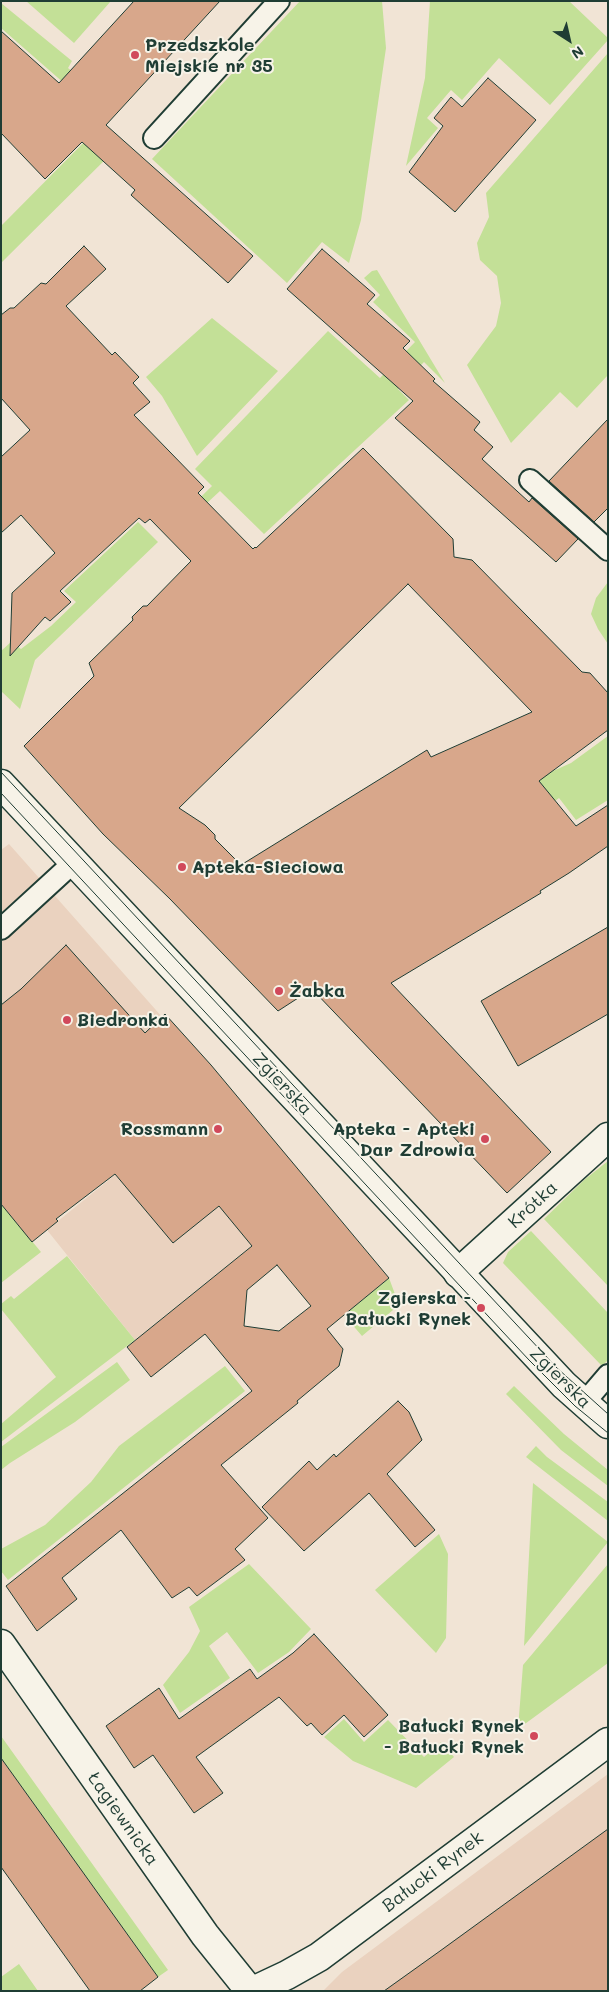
<!DOCTYPE html>
<html>
<head>
<meta charset="utf-8">
<style>
	body { margin:0 }
	#map { position:relative; width:609px; height:1992px; overflow:hidden; background:#f1e4d5; font-family:Mali,sans-serif }
	canvas { display:block }
	.frame { position:absolute; inset:0; border:2px solid #1f3d34; pointer-events:none }
	.north { position:absolute; left:544px; top:15px; width:50px; height:50px; -webkit-text-stroke:4px #f7f3e8; paint-order:stroke; rotate:145deg; font-size:14px; font-weight:700; line-height:20px; text-align:center; color:#1f3d34 }
	.north::after { content:''; display:block; margin:auto; width:18px; height:22px; background:#1f3d34; clip-path:polygon(50% 0,100% 100%,50% 72%,0 100%) }
</style>
</head>
<body>
<div id="map">
<canvas width="609" height="1992"></canvas>
<div class="frame"></div>
<div class="north">N</div>
</div>
<script>
const context = document.querySelector('canvas').getContext('2d');
context.lineJoin = 'round';
function fill(path, color) {
  context.fillStyle = color;
  context.fill(path, 'evenodd');
}
function shape(rows) {
  const path = new Path2D();
  for (const r of rows) {
    path.moveTo(r[0], r[1]);
    for (let i = 2; i < r.length; i += 2) path.lineTo(r[i], r[i + 1]);
  }
  return path;
}
function strokePath(path, color, width, dash) {
  context.strokeStyle = color;
  context.lineWidth = width;
  context.lineCap = dash ? 'butt' : 'round';
  context.setLineDash(dash || []);
  context.stroke(path);
}
function label(font, color, halo, rows, align = 'center') {
  context.font = font + ' Mali,sans-serif';
  context.lineWidth = 4;
  context.setLineDash([]);
  context.textBaseline = 'middle';
  context.strokeStyle = halo;
  context.fillStyle = color;
  for (const [text, x, y, turn = 0] of rows) {
    context.save();
    context.translate(x, y);
    context.rotate((+turn || 0) * Math.PI / 180);
    context.textAlign = isNaN(turn) ? turn : align;
    if (halo) context.strokeText(text, 0, 0);
    context.fillText(text, 0, 0);
    context.restore();
  }
}
const built = shape([
	[9,844,163,1018,142,1039,1,1108,1,850],
	[227,1084,318,1192,135,1340,47,1230],
	[608,1774,608,1991,323,1991,342,1972]
]);
const green = shape([
	[26,1,111,1,74,43],
	[300,1,382,1,386,48,361,220,349,263,322,242,287,283,152,159],
	[430,1,569,1,608,38,608,40,550,105,499,58,462,100,451,90,427,118,438,128,406,166,425,78],
	[1,3,72,61,68,68,82,80,73,91,1,28],
	[608,53,608,375,577,408,560,392,511,443,467,365,496,326,501,303,497,276,480,260,477,243,489,217,486,193],
	[101,125,121,144,1,263,1,226],
	[377,270,445,383,424,362,398,389,409,400,264,534,220,491,170,537,166,531,212,486,195,469,328,331,380,378,415,342,373,302,380,295,364,278,372,271],
	[212,318,278,371,197,456,162,396,146,377],
	[138,522,158,542,35,660,20,709,1,691,1,651,11,642,21,649,51,626,76,602,64,591],
	[608,582,608,644,598,629,591,614,596,598],
	[608,736,608,800,576,820,559,798,537,815,510,790,571,763],
	[608,1161,608,1286,544,1219,584,1180],
	[1,1204,41,1252,1,1283],
	[531,1231,608,1313,608,1360,604,1364,601,1365,503,1263,508,1252],
	[67,1256,135,1340,1,1442,1,1424,56,1377,1,1309,1,1304,11,1296,14,1299],
	[389,1278,399,1305,362,1336,344,1315],
	[117,1362,130,1380,75,1422,10,1463,1,1470,1,1447],
	[225,1366,245,1391,8,1580,1,1571,1,1549,45,1525,91,1482,119,1446],
	[514,1386,564,1434,608,1470,608,1486,561,1450,506,1394],
	[536,1446,547,1457,608,1502,608,1521,526,1457],
	[533,1483,608,1542,524,1646],
	[439,1534,448,1554,446,1638,436,1653,375,1590],
	[249,1564,311,1629,289,1652,258,1673,227,1632,209,1646,230,1678,180,1713,163,1685,189,1652,200,1631,189,1607],
	[608,1564,608,1663,518,1729,523,1665],
	[344,1719,364,1742,388,1720,424,1757,441,1742,454,1757,416,1788,353,1761,324,1737],
	[1,1736,168,1970,158,1977,1,1758],
	[19,1964,38,1991,1,1991,1,1977]
]);
const building = shape([
	[134,1,220,1,106,125,253,256,228,283,131,195,135,190,82,142,45,179,1,133,1,31,59,83,134,1],
	[488,78,536,120,455,212,409,172,443,126,434,118,451,97,462,107,488,78],
	[84,246,106,269,66,306,112,355,115,352,139,377,133,383,150,402,134,415,204,487,198,493,253,549,255,547,256,548,363,448,453,539,454,557,472,560,582,672,590,673,608,693,608,730,539,781,576,826,608,805,608,846,569,873,540,891,541,893,391,983,551,1152,507,1193,312,989,278,1011,170,899,103,834,24,746,94,676,89,663,133,620,132,617,143,606,147,606,191,561,150,519,145,523,139,518,60,591,71,602,50,621,45,617,10,656,12,593,55,553,21,515,1,533,1,457,30,430,1,398,1,315,10,308,14,308,41,283,46,284,84,246],
	[408,584,532,712,431,757,427,750,241,865,215,839,215,835,205,825,179,808,408,584],
	[322,249,375,295,367,304,410,341,403,348,435,379,433,381,480,422,474,430,493,447,482,459,529,502,532,498,578,539,556,562,395,418,413,401,287,289,322,249],
	[608,419,608,508,594,522,549,481,608,419],
	[608,927,608,1014,518,1066,481,1001,608,927],
	[66,945,145,1033,165,1014,211,1065,389,1278,327,1329,343,1349,339,1366,297,1401,298,1403,221,1465,268,1518,235,1549,245,1560,197,1596,189,1587,172,1598,121,1530,62,1578,77,1599,37,1631,6,1586,252,1391,205,1334,151,1377,127,1347,252,1246,219,1206,173,1243,115,1174,56,1219,58,1221,32,1242,1,1204,1,1005,21,989,66,945],
	[277,1265,311,1306,279,1331,244,1326,247,1290,277,1265],
	[398,1401,409,1412,422,1440,387,1474,435,1530,415,1547,369,1493,304,1551,262,1507,309,1461,317,1470,334,1454,336,1457,398,1401],
	[314,1634,388,1715,364,1737,344,1715,322,1735,311,1723,307,1726,279,1697,196,1757,223,1793,194,1813,153,1755,134,1768,106,1726,159,1688,179,1719,250,1669,257,1679,293,1653,314,1634],
	[1,1758,158,1977,140,1991,90,1991,1,1867,1,1758],
	[608,1829,608,1991,384,1991,440,1951,608,1829]
]);
const lane = shape([
	[154,138,279,1],
	[530,480,608,550],
	[1,929,74,862],
	[584,1403,608,1375]
]);
const street = shape([
	[458,1273,608,1137],
	[1,1644,205,1935,250,1991]
]);
const secondary = shape([
	[1,784,535,1354,564,1385,608,1424],
	[253,1991,287,1975,319,1957,608,1742]
]);
const tram = shape([
	[1,772,557,1368,608,1414],
	[1,793,529,1360,575,1406,608,1433]
]);
const markers = [
	[135,55,5,"#d1495b"],
	[182,867,5,"#d1495b"],
	[279,991,5,"#d1495b"],
	[67,1020,5,"#d1495b"],
	[218,1129,5,"#d1495b"],
	[485,1139,5,"#d1495b"],
	[481,1308,5,"#d1495b"],
	[534,1736,5,"#d1495b"]
];
const poiNames = [
	["Przedszkole",145,45],
	["Miejskie nr 35",145,66],
	["Apteka-Sieciowa",192,867],
	["Żabka",289,991],
	["Biedronka",77,1020],
	["Rossmann",208,1129,"right"],
	["Apteka - Apteki",475,1129,"right"],
	["Dar Zdrowia",475,1150,"right"],
	["Zgierska -",471,1298,"right"],
	["Bałucki Rynek",471,1319,"right"],
	["Bałucki Rynek",524,1726,"right"],
	["- Bałucki Rynek",524,1747,"right"]
];
const streetNames = [
	["Zgierska",282,1084,47],
	["Krótka",533,1205,-43],
	["Zgierska",560,1378,45],
	["Łagiewnicka",123,1819,55],
	["Bałucki Rynek",433,1872,-37]
];
fill(built, '#ead2bf');
fill(green, '#c3e097');
fill(building, '#d8a78b');
strokePath(building, '#1f3d34', 1);
strokePath(lane, '#1f3d34', 24);
strokePath(street, '#1f3d34', 31);
strokePath(secondary, '#1f3d34', 31);
strokePath(lane, '#f7f3e8', 20);
strokePath(street, '#f7f3e8', 28);
strokePath(secondary, '#f7f3e8', 28);
strokePath(tram, '#1f3d34', 1);
for (const [x, y, r, color] of markers) {
  const dot = new Path2D();
  dot.arc(x, y, r, 0, 2 * Math.PI);
  context.fillStyle = color;
  context.fill(dot);
  strokePath(dot, '#f7f3e8', 2);
}
label('bold 18px', '#1f3d34', '#f7f3e8', poiNames, 'left');
label('18px', '#1f3d34', '#f7f3e8', streetNames);
</script>
</body>
</html>
